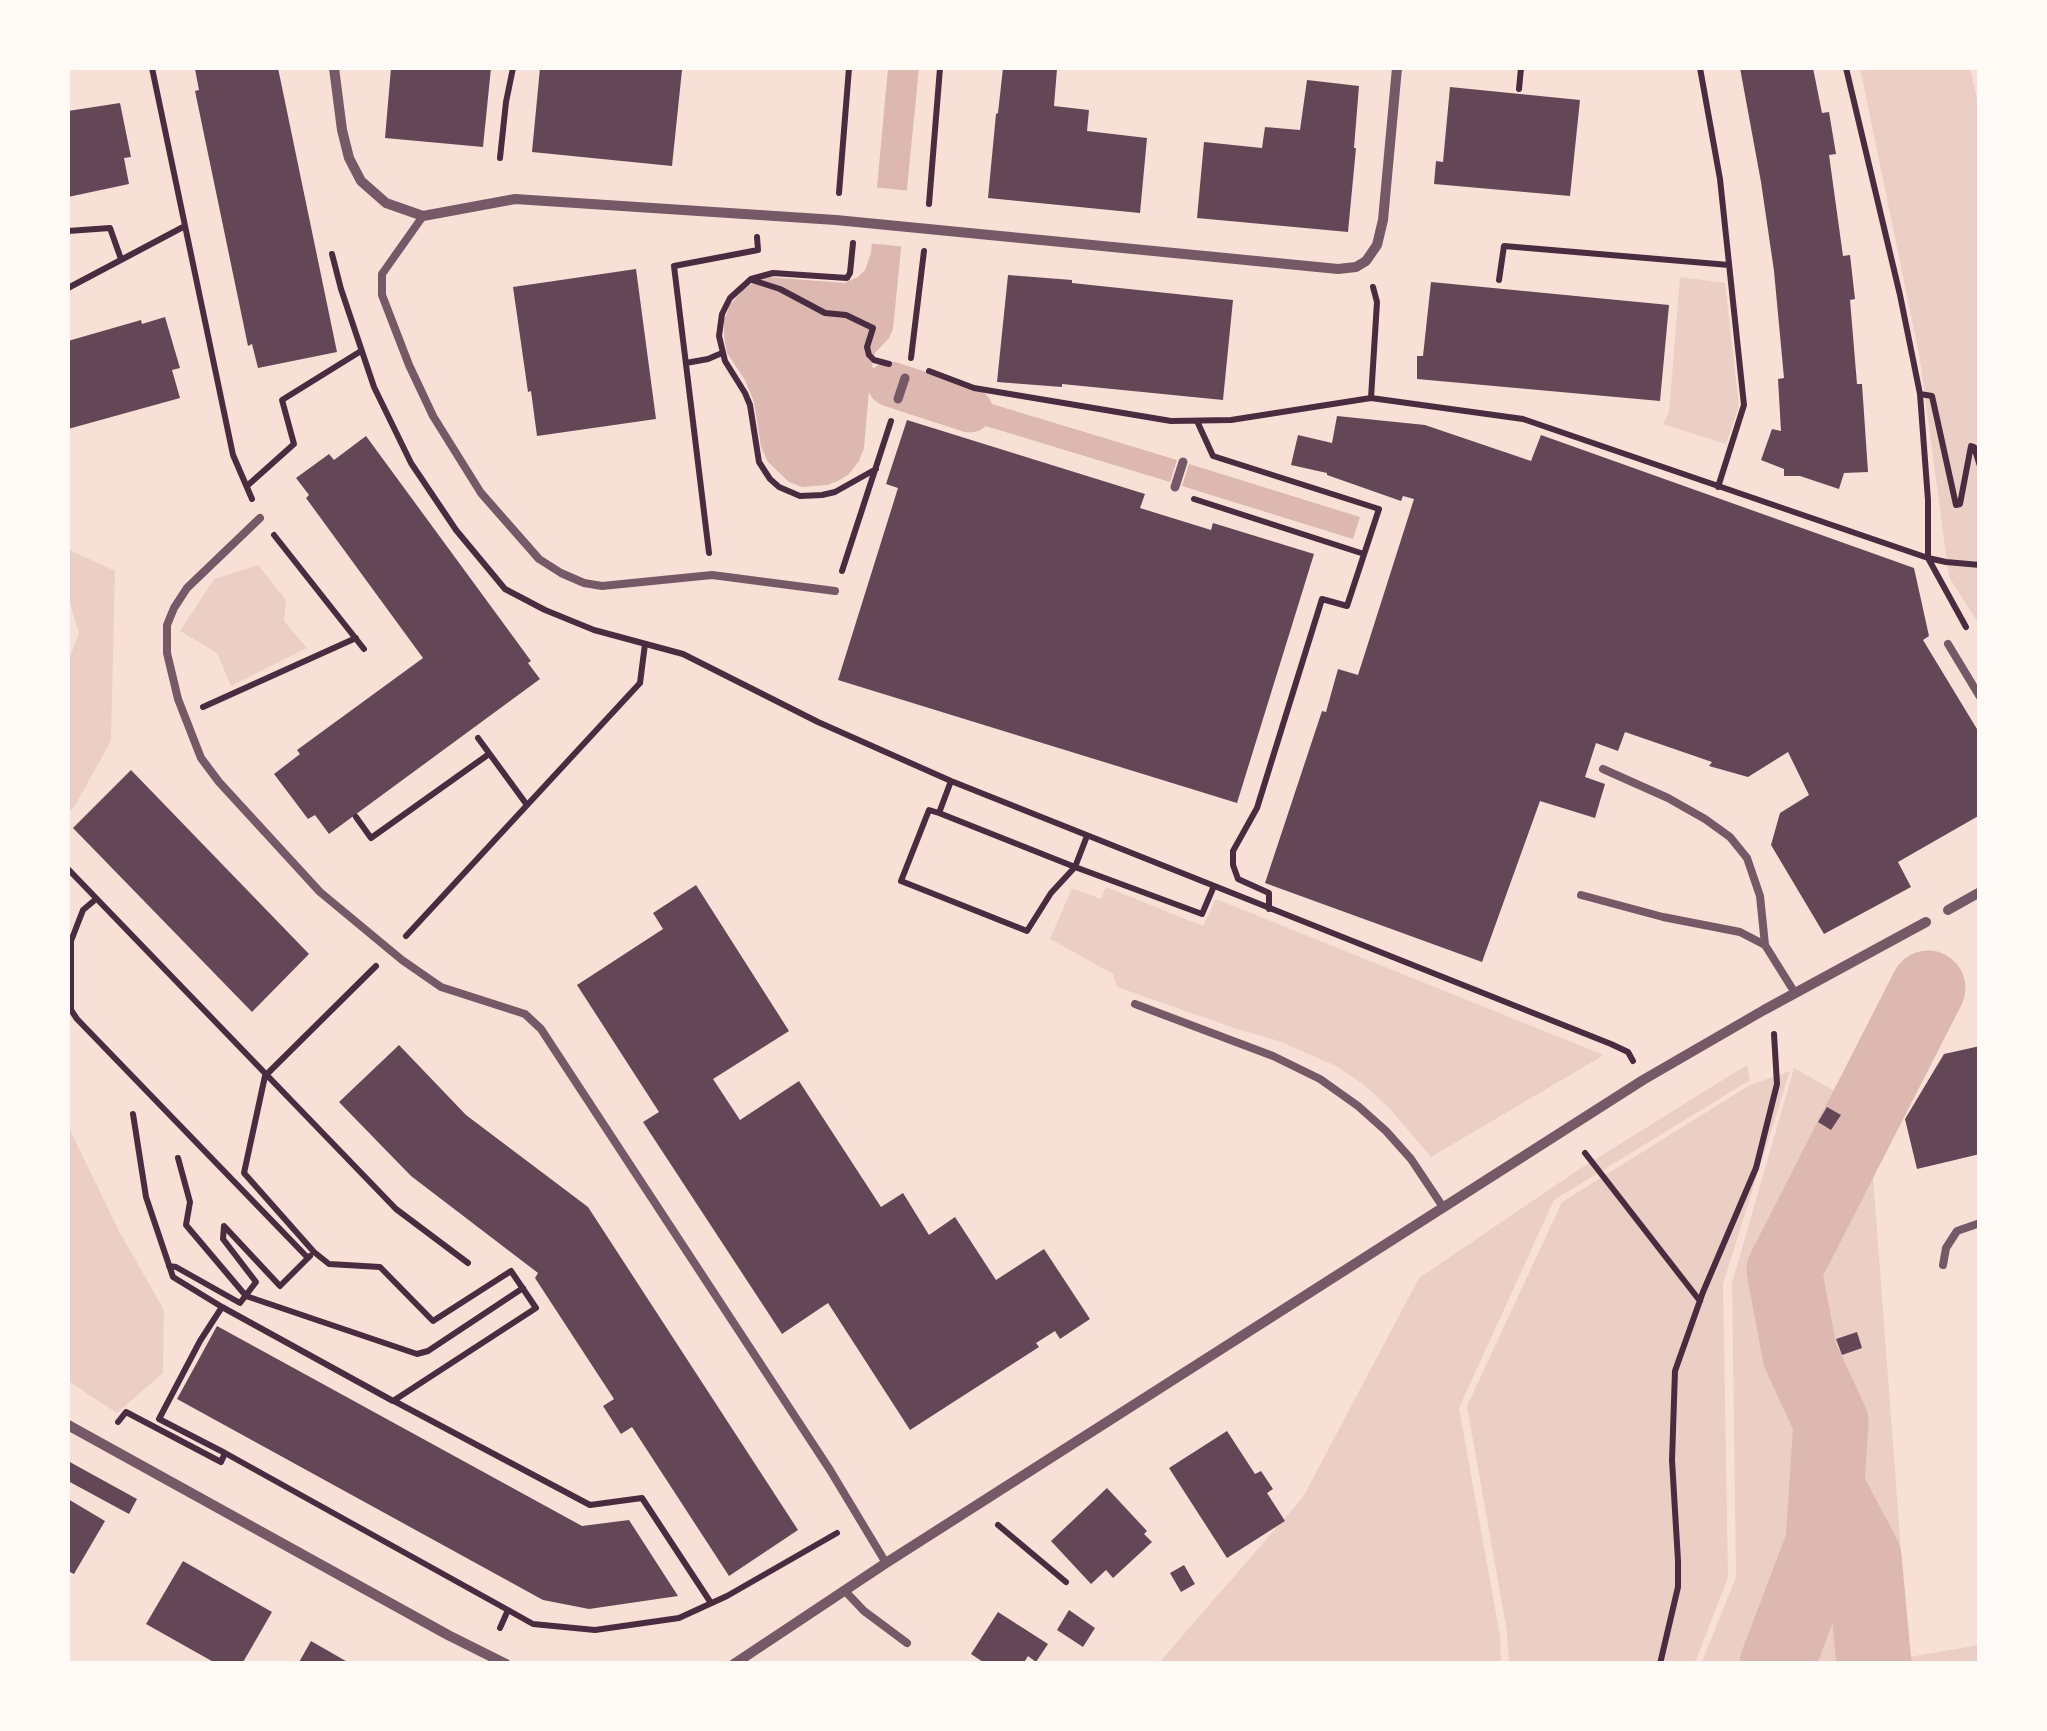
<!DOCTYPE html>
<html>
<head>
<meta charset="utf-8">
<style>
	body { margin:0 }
	#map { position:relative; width:2047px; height:1731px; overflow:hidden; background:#f7e1d7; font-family:Inter,sans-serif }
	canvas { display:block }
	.frame { position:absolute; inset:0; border:70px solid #fffaf5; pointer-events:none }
</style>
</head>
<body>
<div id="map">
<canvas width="2047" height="1731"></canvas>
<div class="frame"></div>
</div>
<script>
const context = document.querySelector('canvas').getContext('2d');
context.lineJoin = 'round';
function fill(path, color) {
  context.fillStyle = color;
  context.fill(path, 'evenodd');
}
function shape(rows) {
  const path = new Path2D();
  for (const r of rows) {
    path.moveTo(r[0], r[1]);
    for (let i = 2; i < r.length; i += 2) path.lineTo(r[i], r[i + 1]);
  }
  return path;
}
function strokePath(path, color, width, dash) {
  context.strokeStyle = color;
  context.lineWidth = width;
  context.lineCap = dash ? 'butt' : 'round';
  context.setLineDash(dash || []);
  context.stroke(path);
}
const green = shape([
	[1860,68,1970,68,1979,107,1979,624,1949,577,1920,359],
	[1680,277,1725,283,1739,406,1726,444,1663,424,1669,412],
	[68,549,115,571,111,741,73,809,68,811,68,661,79,634,68,596],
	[258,565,286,600,284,621,307,648,231,686,217,653,180,631,214,579],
	[1106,887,1203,926,1216,899,1604,1055,1431,1157,1388,1107,1363,1084,1336,1066,1279,1041,1240,1030,1117,987,1113,974,1050,939,1072,888,1101,899],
	[1747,1065,1750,1080,1554,1200,1459,1408,1500,1636,1501,1663,1158,1664,1303,1497,1419,1278,1578,1170],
	[1794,1068,1868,1110,1909,1657,1979,1645,1979,1663,1701,1664,1736,1577,1732,1283],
	[1790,1071,1723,1284,1728,1577,1695,1663,1509,1663,1507,1632,1467,1406,1562,1202,1750,1085],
	[68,1126,119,1231,164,1310,163,1373,117,1413,68,1381]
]);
const water = shape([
	[888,68,919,68,893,329,889,338,875,353,872,367,892,375,886,396,869,391,864,448,859,461,849,474,838,481,827,485,802,487,789,482,768,462,761,447,754,402,745,380,727,353,724,337,724,320,730,305,743,290,757,280,769,277,844,283,858,277,865,270,871,253],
	[916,381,1177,460,1170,482,910,403],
	[1189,464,1360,517,1353,539,1182,486]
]);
const pier = shape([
	[872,187,912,191,907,247,867,243]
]);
const canal = shape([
	[890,384,970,410]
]);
const river = shape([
	[1827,1487,1864,1557,1874,1664],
	[1777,1664,1823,1543,1831,1422,1800,1355,1784,1270,1928,988]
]);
const building = shape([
	[201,68,278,68,337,352,258,368,252,344,248,346,195,91,199,90,195,69],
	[391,68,491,68,483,147,385,138],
	[540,68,658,68,682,70,672,166,532,152],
	[1003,68,1055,68,1057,69,1054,106,1089,110,1087,131,1147,138,1140,213,988,198,996,114,998,113],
	[1740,68,1813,68,1822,113,1829,112,1836,154,1829,155,1843,256,1850,255,1855,299,1850,300,1857,384,1862,384,1868,472,1844,473,1839,489,1800,476,1784,476,1784,469,1761,460,1772,429,1781,431,1778,379,1784,378,1774,271,1761,182],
	[1307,80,1359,86,1354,148,1356,148,1348,232,1197,218,1204,142,1262,148,1265,127,1300,130],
	[1450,87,1580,100,1570,196,1434,184,1436,161,1443,162],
	[120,103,131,157,124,158,129,184,68,197,68,111],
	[636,269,656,419,537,436,531,391,528,392,513,287],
	[1008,275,1072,280,1072,283,1233,300,1223,400,1062,384,1062,387,997,382],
	[1431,282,1669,305,1660,401,1417,379,1417,356,1423,356],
	[165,317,180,368,172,370,180,398,68,429,68,341,141,320,142,324],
	[1337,416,1425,425,1531,461,1541,435,1914,568,1929,636,1923,640,1980,734,1980,815,1898,862,1911,887,1824,934,1771,845,1780,813,1809,795,1788,752,1748,777,1709,766,1712,762,1625,732,1618,751,1596,743,1585,777,1605,784,1595,818,1540,801,1482,962,1265,883,1322,711,1326,712,1338,669,1358,675,1414,499,1403,496,1401,501,1327,475,1327,473,1291,465,1298,435,1332,443],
	[907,420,1145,494,1140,508,1211,530,1213,523,1314,554,1237,803,838,680,898,488,886,484],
	[366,436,531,661,528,663,540,679,329,834,315,815,308,819,274,774,300,754,297,750,423,658,306,498,309,495,296,478,329,454,334,460],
	[131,770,309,954,252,1012,73,828],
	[696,885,789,1031,713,1079,740,1120,799,1081,881,1207,903,1193,929,1235,955,1217,996,1280,1044,1249,1090,1319,1060,1339,1055,1331,1036,1343,1039,1347,910,1430,828,1303,782,1334,643,1122,659,1112,577,985,663,929,653,913],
	[399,1045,466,1115,588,1207,798,1530,729,1576,632,1427,621,1434,603,1406,614,1399,535,1278,538,1273,411,1176,339,1102],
	[1980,1046,1980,1154,1917,1169,1905,1119,1944,1054],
	[1827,1107,1841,1115,1831,1130,1818,1122],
	[217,1326,582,1526,629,1520,678,1596,589,1609,543,1600,177,1399],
	[1857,1332,1862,1348,1842,1355,1836,1339],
	[1227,1431,1255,1474,1261,1471,1273,1489,1267,1493,1285,1521,1227,1558,1169,1468],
	[68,1461,137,1499,129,1514,68,1481],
	[1107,1488,1147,1531,1144,1534,1152,1542,1113,1578,1106,1570,1091,1584,1051,1541],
	[68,1499,105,1521,74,1574,68,1571],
	[183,1561,272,1612,242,1664,217,1664,146,1624],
	[1184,1565,1195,1584,1181,1592,1170,1573],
	[1069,1610,1095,1628,1083,1647,1057,1630],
	[998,1612,1048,1644,1036,1662,1028,1656,1023,1664,986,1664,971,1654],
	[311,1641,351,1664,298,1664]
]);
const path = shape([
	[152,68,233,455,252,499],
	[1700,68,1720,179,1744,405,1718,487],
	[1846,68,1900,295,1920,394,1928,500,1928,558,1946,562,1980,565],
	[1519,89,1521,68],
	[500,158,506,102,513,68],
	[839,193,849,68],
	[929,204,940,68],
	[68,231,110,228,121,259],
	[853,243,850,273,847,278,773,273,751,279,730,298,722,314,719,336,725,361,745,393,750,405,759,462,770,479,779,487,800,496,822,495,835,492,876,469],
	[332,254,341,289,374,387,411,463,456,530,505,589,545,610,594,630,683,654,818,722,951,781,1611,1044,1628,1052,1633,1061],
	[752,280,780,289,825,313,846,315,873,328,867,347,869,355,874,360,889,364],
	[1499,280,1504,246,1729,265],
	[1373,287,1377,302,1371,398,1523,419,1928,558,1966,627],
	[68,288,185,226],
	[911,358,924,251],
	[686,363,708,359,722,353],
	[929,371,974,388,1171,421,1231,420,1371,398],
	[1920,394,1932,396,1956,505,1960,504,1971,446,1974,447,1980,466],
	[1197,421,1213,456,1379,509,1347,606,1322,599,1257,808,1233,851,1233,865,1238,879,1269,893,1269,909],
	[247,486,294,444,282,400,361,351],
	[1194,499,1364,554],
	[274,535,364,649],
	[709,553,674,266,758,250,757,237],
	[842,571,891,421],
	[203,707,356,638],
	[478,738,527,805],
	[939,813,951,781],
	[356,817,371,838,489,754],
	[1087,836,1075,867,1051,893,1027,931,901,881,929,810,939,813,1075,867,1202,914,1214,886],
	[68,869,396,1209,468,1263],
	[96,899,83,910,71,941,71,1010,77,1019,308,1258],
	[406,936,640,683,645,644],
	[376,966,265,1076,244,1173,314,1252,329,1264,380,1267,433,1321,511,1271,536,1308,393,1401,222,1307,200,1341,159,1419,225,1453,508,1610,500,1628],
	[133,1114,146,1197,173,1277,222,1307],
	[1585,1153,1700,1301],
	[178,1158,190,1202,186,1225,246,1296,417,1354,428,1351,523,1288],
	[169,1266,176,1267,240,1303,256,1282,223,1239,224,1226,280,1286,310,1256],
	[394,1401,590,1505,642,1498,711,1603],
	[118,1422,126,1412,221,1462,225,1453],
	[998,1525,1066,1582],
	[508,1610,533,1624,595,1630,679,1618,727,1596,837,1533],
	[1660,1664,1678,1587,1678,1561,1672,1460,1675,1371,1703,1292,1756,1168,1777,1084,1774,1034]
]);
const service = shape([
	[423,216,382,274,382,295,409,365,433,416,481,493,539,559,561,573,584,583,602,586,712,575,835,591],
	[260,518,187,588,174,608,167,625,167,653,178,699,201,758,219,782,320,892,402,960,441,987,525,1014,541,1029,830,1470,886,1563],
	[1948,644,1980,697],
	[1603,769,1668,798,1705,819,1730,837,1747,858,1760,896,1765,945],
	[1581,895,1663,917,1740,932,1765,945,1795,993],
	[1135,1004,1273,1056,1320,1079,1358,1106,1386,1131,1411,1159,1443,1207],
	[1943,1265,1946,1248,1957,1231,1980,1223],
	[844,1590,864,1611,907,1643]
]);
const pedestrian = shape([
	[898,399,905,378],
	[1175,487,1183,462]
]);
const minor = shape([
	[334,68,342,130,349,158,361,181,386,203,423,216,515,199,836,220,1338,269,1356,267,1366,261,1377,245,1383,220,1397,68],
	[1948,910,1980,892],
	[68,1425,448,1635,506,1664],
	[734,1664,886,1563,1643,1080,1764,1010,1926,922]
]);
fill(green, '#ebcfc5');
fill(water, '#dcb8b0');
fill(pier, '#f7e1d7');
strokePath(canal, '#dcb8b0', 45);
strokePath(river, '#dcb8b0', 75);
fill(building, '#644757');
strokePath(path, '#4a2c40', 6);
strokePath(service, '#755966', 8);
strokePath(pedestrian, '#755966', 9);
strokePath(minor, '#755966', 10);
</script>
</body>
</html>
